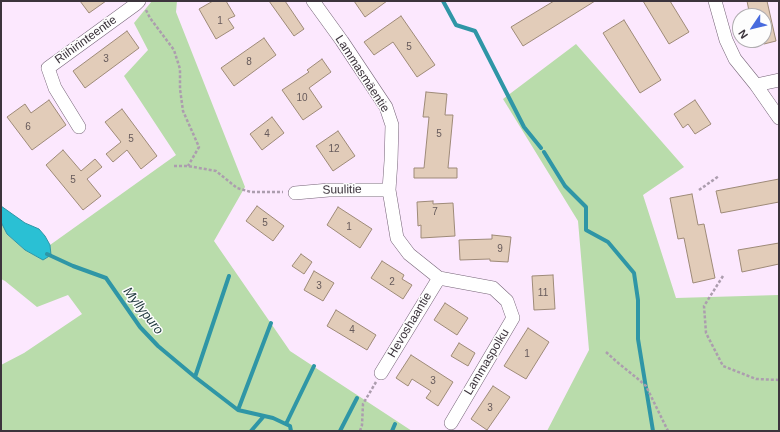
<!DOCTYPE html>
<html>
<head>
<meta charset="utf-8">
<style>
	body { margin:0 }
	#map { position:relative; width:780px; height:432px; overflow:hidden; background:#fce8fe; font-family:Arial,sans-serif }
	canvas { display:block }
	.frame { position:absolute; inset:0; border:2px solid #3c343c; pointer-events:none }
	.north { position:absolute; left:732px; top:8px; width:40px; height:40px; box-sizing:border-box; background:#fdfdfd; border:1px solid #b0adb0; border-radius:50%; rotate:235deg; font-size:11px; font-weight:700; line-height:16px; text-align:center; color:#3c343c }
	.north::after { content:''; display:block; margin:auto; width:14px; height:18px; background:#486bde; clip-path:polygon(50% 0,100% 100%,50% 72%,0 100%) }
</style>
</head>
<body>
<div id="map">
<canvas width="780" height="432"></canvas>
<div class="frame"></div>
<div class="north">N</div>
</div>
<script>
const context = document.querySelector('canvas').getContext('2d');
context.lineJoin = 'round';
function fill(path, color) {
  context.fillStyle = color;
  context.fill(path, 'evenodd');
}
function shape(rows) {
  const path = new Path2D();
  for (const r of rows) {
    path.moveTo(r[0], r[1]);
    for (let i = 2; i < r.length; i += 2) path.lineTo(r[i], r[i + 1]);
  }
  return path;
}
function strokePath(path, color, width, dash) {
  context.strokeStyle = color;
  context.lineWidth = width;
  context.lineCap = dash ? 'butt' : 'round';
  context.setLineDash(dash || []);
  context.stroke(path);
}
function label(font, color, halo, rows, align = 'center') {
  context.font = font + ' Arial,sans-serif';
  context.lineWidth = 3;
  context.setLineDash([]);
  context.textBaseline = 'middle';
  context.strokeStyle = halo;
  context.fillStyle = color;
  for (const [text, x, y, turn = 0] of rows) {
    context.save();
    context.translate(x, y);
    context.rotate((+turn || 0) * Math.PI / 180);
    context.textAlign = isNaN(turn) ? turn : align;
    if (halo) context.strokeText(text, 0, 0);
    context.fillText(text, 0, 0);
    context.restore();
  }
}
const green = shape([
	[152,1,177,1,176,12,245,187,214,241,290,351,412,431,1,431,1,365,24,353,82,314,68,295,37,307,5,281,1,279,1,222,7,234,25,250,43,260,51,250,50,245,176,155,124,76,148,50,134,23],
	[576,44,684,167,643,195,676,298,779,295,779,431,547,431,589,350,578,221,503,99]
]);
const water = shape([
	[1,206,25,223,39,229,45,236,50,245,51,255,43,260,25,250,7,234,1,222,1,206]
]);
const stream = shape([
	[443,1,456,25,475,31,524,127,541,148],
	[544,152,565,186,586,207,586,230,608,242,634,273,638,300,638,339,653,431],
	[47,254,73,266,106,278,140,327,158,346,195,377,238,410,273,418,290,426,291,431],
	[195,377,229,276],
	[238,410,271,323],
	[286,424,314,366],
	[251,431,264,416],
	[340,431,357,398],
	[392,431,395,424]
]);
const building = shape([
	[80,1,106,1,89,13,80,1],
	[213,1,226,1,235,16,228,19,234,28,216,39,199,9,213,1],
	[269,1,285,1,304,29,294,36,269,1],
	[354,1,387,1,365,17,354,1],
	[554,1,595,1,523,46,511,27,554,1],
	[643,1,670,1,689,32,669,44,643,1],
	[747,1,767,1,776,41,764,44,764,16,750,16,747,1],
	[401,16,435,65,417,77,393,42,374,55,364,42,401,16],
	[624,20,661,80,640,93,603,33,624,20],
	[127,31,139,48,85,88,73,71,127,31],
	[264,38,276,55,234,86,221,68,264,38],
	[322,59,331,72,309,88,322,107,303,120,282,90,309,72,307,70,322,59],
	[426,92,447,94,445,115,453,115,448,168,457,168,457,178,414,178,414,168,424,168,429,117,423,117,426,92],
	[49,100,66,125,32,150,7,117,25,104,31,113,49,100],
	[695,100,711,124,695,134,688,124,683,128,674,114,695,100],
	[122,109,157,156,141,169,127,150,113,162,106,154,121,142,105,122,122,109],
	[272,117,284,133,262,150,250,134,272,117],
	[338,131,355,156,333,171,316,146,338,131],
	[63,150,81,171,95,159,102,167,87,179,101,196,83,210,46,165,63,150],
	[779,179,779,202,721,213,716,191,779,179],
	[692,194,698,225,704,224,715,278,693,283,684,238,678,239,670,198,692,194],
	[433,201,433,204,453,203,455,236,421,238,421,225,418,226,417,202,433,201],
	[257,206,284,226,273,241,246,221,257,206],
	[338,207,372,229,360,248,327,225,338,207],
	[492,235,511,237,508,262,490,261,490,259,460,260,459,240,492,239,492,235],
	[779,243,779,264,742,272,738,250,779,243],
	[301,254,312,262,304,274,292,266,301,254],
	[382,261,404,275,402,279,412,285,403,299,371,278,382,261],
	[314,271,334,283,323,301,304,290,314,271],
	[553,275,555,309,534,310,532,276,553,275],
	[445,303,468,318,457,335,434,320,445,303],
	[336,310,376,335,367,350,327,326,336,310],
	[528,328,549,342,526,379,504,366,528,328],
	[459,343,475,353,468,366,451,356,459,343],
	[411,355,453,382,438,406,426,398,431,391,412,379,408,386,396,378,411,355],
	[493,386,510,397,487,430,471,419,493,386]
]);
const path = shape([
	[146,10,150,18,174,50,180,69,180,89,183,111,199,147,188,166],
	[174,166,188,166,216,171,237,188,251,192,283,192],
	[699,190,719,176],
	[723,276,704,306,706,333,723,366,756,379,779,380],
	[606,352,617,362,638,379,646,386,668,431],
	[360,431,362,425,363,404,376,382]
]);
const street = shape([
	[313,1,342,41,386,107,392,125,391,161,389,190,397,238,409,254,439,278,493,288,507,301,513,318,451,423],
	[715,1,726,40,735,59,756,85,779,80],
	[756,85,779,118],
	[79,127,55,88,48,68,136,4,139,1],
	[295,193,329,190,389,190],
	[381,373,439,278]
]);
const numberNames = [
	["1",220,21],
	["5",409,47],
	["3",106,59],
	["8",249,62],
	["10",302,98],
	["6",28,127],
	["4",267,134],
	["5",439,134],
	["5",131,139],
	["12",334,149],
	["5",73,180],
	["7",435,212],
	["5",265,223],
	["1",349,227],
	["9",500,249],
	["2",392,282],
	["3",319,286],
	["11",543,293],
	["4",352,330],
	["1",527,354],
	["3",433,381],
	["3",490,408]
];
const streetNames = [
	["Riihirinteentie",86,40,-36],
	["Lammasmäentie",362,74,57],
	["Suulitie",342,190,-1],
	["Hevoshaantie",410,325,-59],
	["Lammaspolku",487,362,-59]
];
const waterNames = [
	["Myllypuro",143,311,52]
];
fill(green, '#b9dcab');
fill(water, '#2ac0d4');
strokePath(water, '#2f96a6', 1);
strokePath(stream, '#2f96a6', 4);
fill(building, '#e2ccb9');
strokePath(building, '#9e8a78', 1);
strokePath(street, '#756477', 14);
strokePath(path, '#ac9dae', 2.5, [3, 2]);
strokePath(street, '#fff', 13);
label('10px', '#665a5b', null, numberNames);
label('12px', '#3c343c', '#fdfdfd', streetNames);
label('italic 13px', '#243c40', '#fdfdfd', waterNames);
</script>
</body>
</html>
